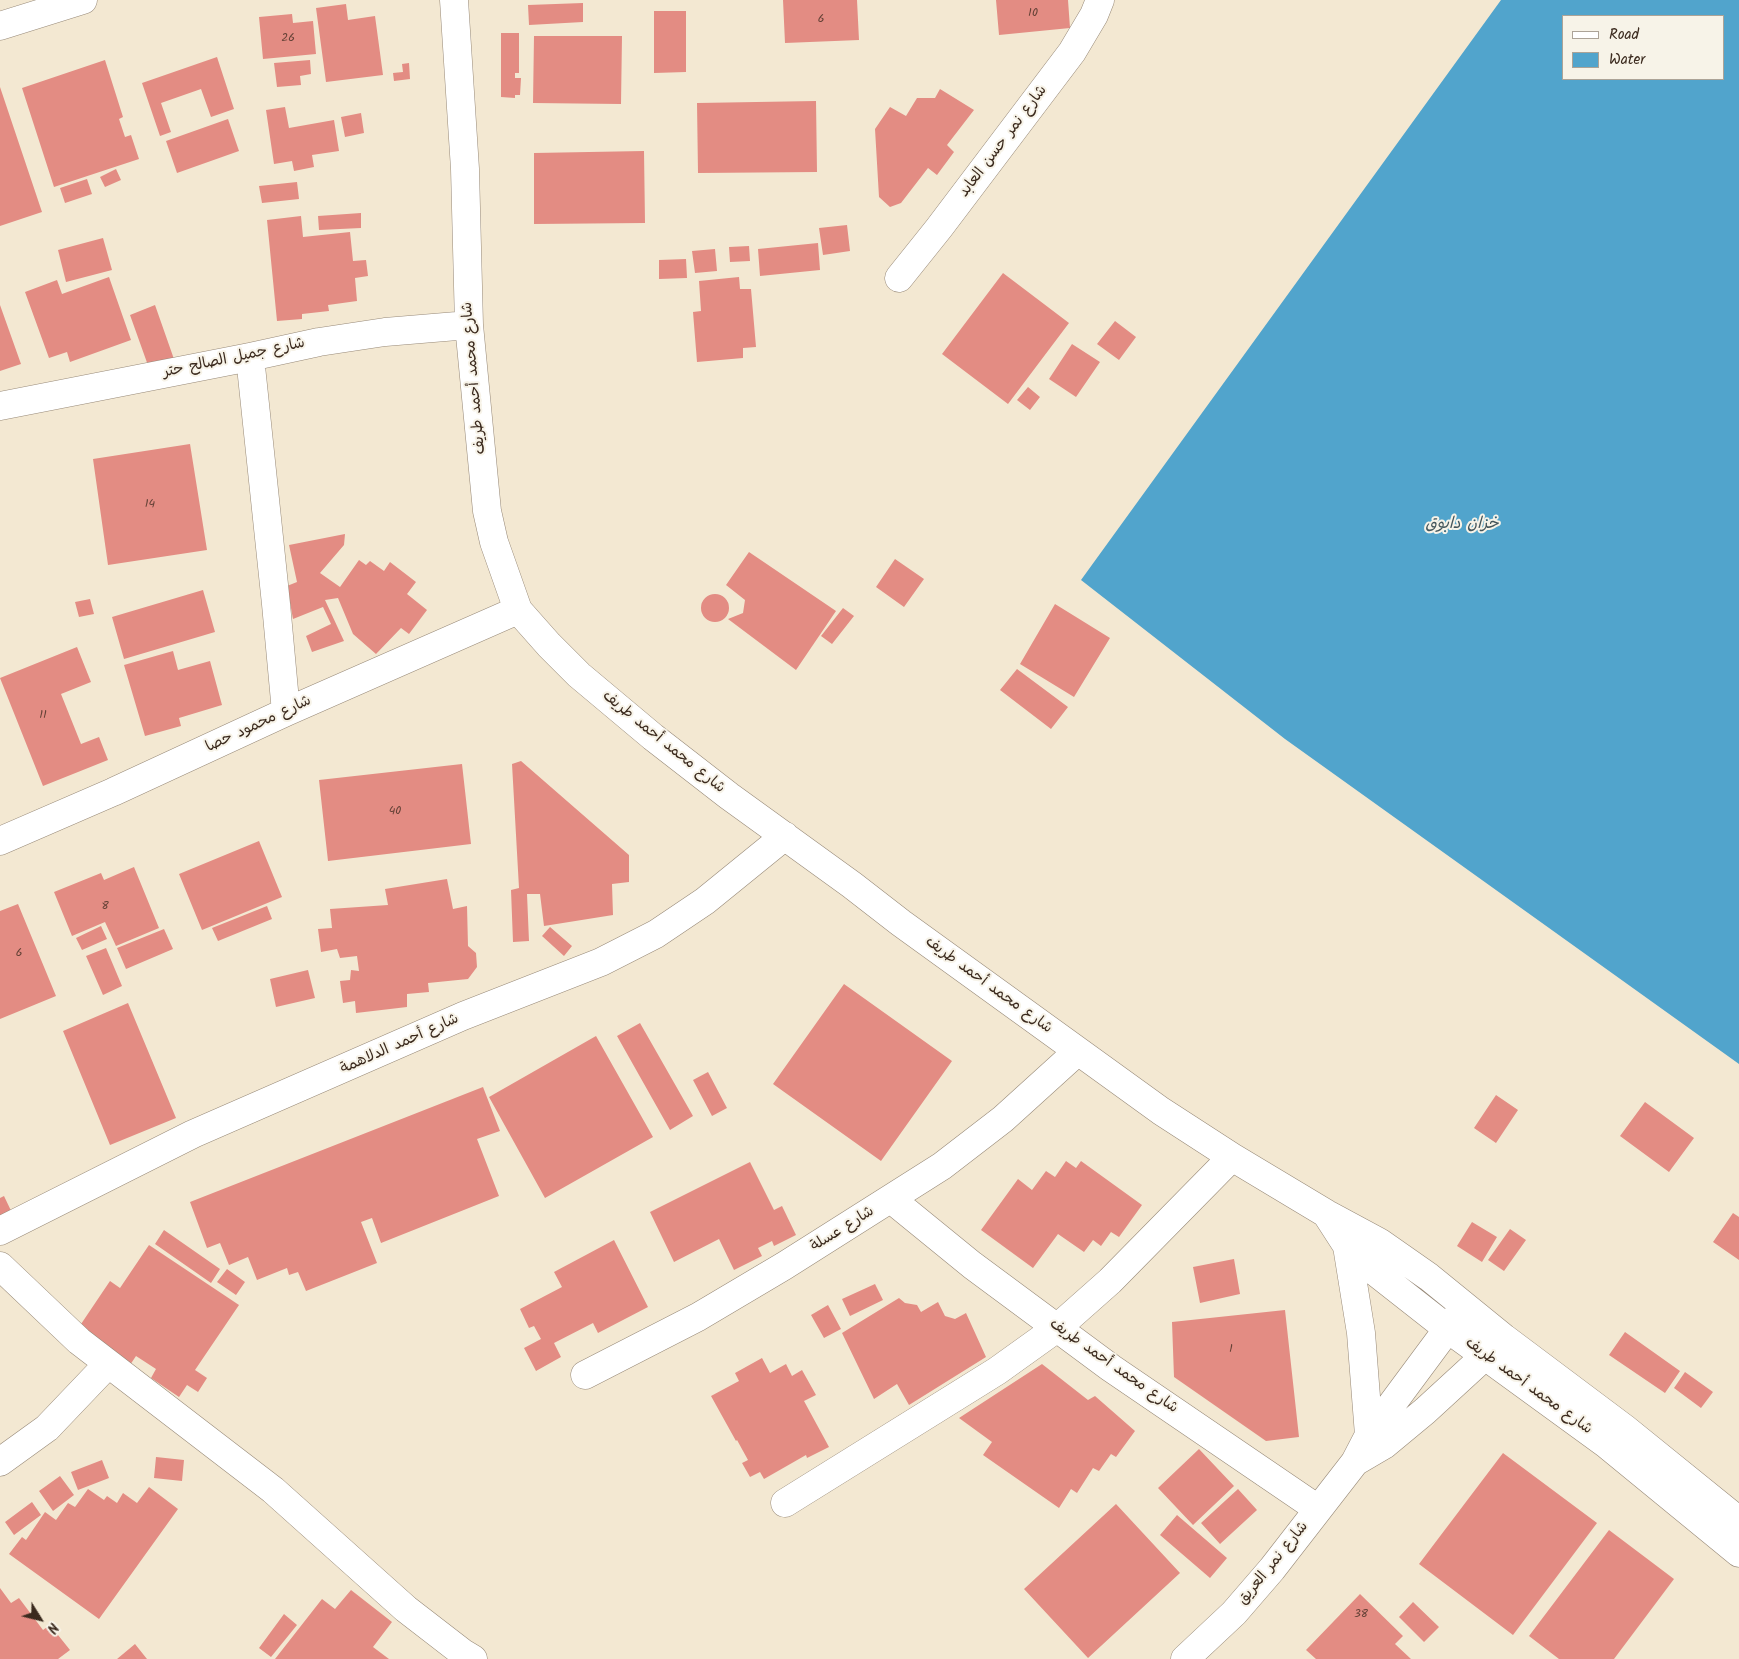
<!DOCTYPE html>
<html>
<head>
<meta charset="utf-8">
<style>
	body { margin:0 }
	#map { position:relative; width:1739px; height:1659px; overflow:hidden; background:#f3e8d2; font-family:Kalam,sans-serif }
	canvas { display:block }
	.legend { position:absolute; left:1562px; top:15px; width:162px; height:65px; box-sizing:border-box; background:#f7f3e8; border:1px solid #aca397; margin:0; padding:6px 9px; list-style:none; font-size:15px; color:#3b2a1e }
	.legend li { display:flex; align-items:center; gap:10px; height:25px }
	.legend b { width:25px; border:1px solid #aca397 }
	.north { position:absolute; left:15px; top:1594px; width:50px; height:50px; -webkit-text-stroke:4px #f7f3e8; paint-order:stroke; rotate:126deg; font-size:14px; font-weight:700; line-height:20px; text-align:center; color:#3b2a1e }
	.north::after { content:''; display:block; margin:auto; width:18px; height:22px; background:#3b2a1e; clip-path:polygon(50% 0,100% 100%,50% 72%,0 100%) }
</style>
</head>
<body>
<div id="map">
<canvas width="1739" height="1659"></canvas>
<ul class="legend">
<li><b style="height:6px;background:#fff"></b>Road</li>
<li><b style="height:14px;background:#51a4cc"></b>Water</li>
</ul>
<div class="north">N</div>
</div>
<script>
const context = document.querySelector('canvas').getContext('2d');
context.lineJoin = 'round';
function fill(path, color) {
  context.fillStyle = color;
  context.fill(path, 'evenodd');
}
function shape(rows) {
  const path = new Path2D();
  for (const r of rows) {
    if (r.length === 3) {
      path.moveTo(r[0] + r[2], r[1]);
      path.arc(r[0], r[1], r[2], 0, 2 * Math.PI);
      continue;
    }
    path.moveTo(r[0], r[1]);
    for (let i = 2; i < r.length; i += 2) path.lineTo(r[i], r[i + 1]);
  }
  return path;
}
function strokePath(path, color, width, dash) {
  context.strokeStyle = color;
  context.lineWidth = width;
  context.lineCap = dash ? 'butt' : 'round';
  context.setLineDash(dash || []);
  context.stroke(path);
}
function label(font, color, halo, rows, align = 'center') {
  context.font = font + ' Kalam,"Playpen Sans Arabic",sans-serif';
  context.lineWidth = 4;
  context.setLineDash([]);
  context.textBaseline = 'middle';
  context.strokeStyle = halo;
  context.fillStyle = color;
  for (const [text, x, y, turn = 0] of rows) {
    context.save();
    context.translate(x, y);
    context.rotate((+turn || 0) * Math.PI / 180);
    context.textAlign = isNaN(turn) ? turn : align;
    if (halo) context.strokeText(text, 0, 0);
    context.fillText(text, 0, 0);
    context.restore();
  }
}
const water = shape([
	[1501,0,1739,0,1739,1064,1285,739,1081,580],
	[1563,16,1723,16,1723,79,1563,79]
]);
const building = shape([
	[783,0,857,0,859,40,785,43],
	[996,0,1068,0,1070,28,999,35],
	[583,3,583,22,529,25,528,5],
	[346,4,348,20,375,16,383,75,326,82,316,8],
	[654,11,686,11,686,72,654,73],
	[292,14,293,23,313,21,316,54,263,59,259,17],
	[501,33,519,33,519,73,515,73,515,78,521,78,520,95,515,95,515,98,501,97],
	[534,36,622,36,621,104,533,103],
	[217,57,234,109,211,117,201,89,161,103,171,132,160,136,142,83],
	[105,60,123,117,119,119,125,137,131,135,139,159,54,187,22,88],
	[310,60,311,74,300,76,301,85,277,87,274,63],
	[409,63,410,79,394,81,393,73,403,72,402,64],
	[0,87,42,212,0,226],
	[940,89,974,110,947,145,954,152,937,175,928,168,901,203,890,207,879,197,875,129,890,107,906,116,917,98,935,98],
	[816,101,817,172,698,173,697,103],
	[285,107,289,128,334,120,339,151,312,155,314,167,294,171,292,161,274,164,266,110],
	[361,113,364,133,345,137,341,117],
	[228,119,239,151,177,173,166,141],
	[644,151,645,223,534,224,534,153],
	[116,169,121,180,105,187,100,177],
	[87,179,92,194,65,203,60,188],
	[297,182,299,199,262,203,259,186],
	[361,213,361,228,319,230,318,216],
	[301,216,303,237,350,232,353,261,366,260,368,276,355,278,357,301,328,305,329,311,302,314,302,319,277,321,267,220],
	[847,225,850,251,823,255,819,228],
	[103,238,112,270,66,282,58,250],
	[818,243,820,270,760,276,758,249],
	[749,246,750,261,730,262,729,247],
	[715,249,717,271,695,273,692,251],
	[686,259,687,278,659,279,659,260],
	[1003,273,1069,323,1008,404,942,354],
	[109,277,131,340,70,362,67,352,49,358,25,292,57,280,62,294],
	[739,277,740,289,751,289,756,347,743,348,743,358,697,362,693,312,701,311,699,281],
	[0,305,21,364,0,371],
	[155,305,175,362,150,371,130,315],
	[1115,321,1136,337,1119,360,1097,344],
	[1072,344,1100,362,1076,397,1049,379],
	[1028,387,1040,397,1030,410,1017,400],
	[190,444,207,550,108,565,93,459],
	[345,534,344,545,320,573,340,587,359,560,366,565,370,561,384,571,390,562,416,582,407,594,427,610,409,634,401,628,376,654,353,634,338,598,325,600,344,641,312,652,306,636,331,624,323,607,293,619,287,586,297,582,289,545],
	[749,552,836,611,796,670,728,619,743,613,745,600,726,585],
	[895,559,924,579,904,607,876,587],
	[203,590,215,632,124,659,112,617],
	[715,608,14],
	[90,599,94,614,79,617,75,602],
	[1055,604,1110,638,1074,697,1020,664],
	[843,608,854,616,832,644,821,636],
	[77,647,91,682,61,694,81,744,99,737,108,760,43,786,0,678],
	[173,651,178,670,210,661,222,705,179,718,181,726,145,736,124,665],
	[1017,669,1068,707,1051,729,1000,690],
	[521,761,629,855,629,882,612,884,613,915,544,926,540,894,527,894,529,941,513,942,511,890,519,888,512,764],
	[462,764,471,844,328,861,319,780],
	[259,841,282,897,202,930,179,874],
	[134,867,159,928,116,946,105,922,72,936,54,892,101,873,104,880],
	[447,879,453,909,467,906,468,946,476,953,477,967,468,979,428,983,429,992,407,994,407,1007,356,1013,355,1001,343,1003,340,981,350,980,351,970,359,971,357,956,340,958,337,949,321,952,318,929,332,928,330,909,388,905,385,889],
	[18,904,56,996,0,1019,0,911],
	[267,906,272,919,218,941,212,928],
	[101,926,107,939,82,950,76,938],
	[550,927,572,946,564,956,542,936],
	[164,929,173,949,126,969,117,948],
	[106,948,122,986,103,995,86,956],
	[308,970,315,998,276,1007,270,979],
	[844,984,952,1061,881,1161,773,1084],
	[128,1003,176,1118,110,1145,63,1031],
	[640,1023,693,1116,670,1130,617,1036],
	[596,1036,653,1137,545,1198,489,1097],
	[708,1072,727,1108,712,1116,693,1080],
	[483,1087,500,1131,477,1139,499,1196,381,1243,372,1218,361,1222,377,1263,306,1291,298,1272,289,1275,287,1268,257,1280,248,1257,229,1265,220,1243,207,1248,190,1202],
	[1496,1095,1518,1110,1496,1143,1474,1128],
	[1645,1102,1694,1138,1669,1172,1620,1136],
	[1066,1161,1076,1168,1081,1161,1142,1205,1119,1237,1111,1232,1101,1246,1093,1240,1084,1252,1058,1234,1033,1268,981,1230,1018,1179,1032,1190,1046,1171,1055,1177],
	[750,1162,774,1210,782,1206,796,1235,774,1246,772,1241,758,1248,762,1256,734,1270,719,1239,674,1262,650,1212],
	[4,1196,14,1217,0,1224,0,1198],
	[1733,1213,1739,1217,1739,1260,1713,1242],
	[1472,1222,1497,1237,1482,1262,1457,1246],
	[1510,1229,1526,1240,1504,1271,1488,1260],
	[164,1230,220,1269,211,1283,155,1244],
	[614,1240,648,1307,598,1333,593,1323,554,1343,561,1357,536,1371,524,1348,541,1339,534,1326,529,1328,520,1309,562,1287,554,1272],
	[149,1245,239,1305,195,1370,207,1378,198,1392,187,1385,179,1397,151,1378,156,1369,136,1356,130,1365,77,1330,110,1281,120,1288],
	[1234,1259,1240,1294,1200,1303,1193,1267],
	[227,1269,245,1282,236,1295,217,1282],
	[875,1284,883,1300,850,1316,842,1299],
	[899,1298,905,1303,917,1305,921,1312,938,1302,945,1316,955,1319,966,1313,986,1357,909,1405,897,1384,874,1399,842,1333],
	[828,1305,841,1329,824,1338,811,1315],
	[1285,1310,1299,1437,1266,1441,1174,1377,1172,1322],
	[1625,1332,1680,1371,1665,1393,1609,1355],
	[762,1358,770,1373,786,1364,792,1376,802,1370,816,1395,804,1401,829,1447,807,1458,806,1455,764,1479,760,1472,750,1477,742,1463,748,1460,737,1440,736,1441,711,1396,739,1381,735,1373],
	[1042,1364,1088,1400,1095,1396,1135,1431,1116,1457,1111,1454,1099,1471,1093,1468,1077,1493,1071,1489,1059,1508,983,1455,992,1442,959,1418],
	[1685,1372,1713,1392,1701,1408,1674,1388],
	[1199,1449,1234,1486,1193,1525,1158,1488],
	[1503,1453,1597,1523,1513,1635,1419,1564],
	[156,1457,184,1460,182,1481,154,1478],
	[102,1460,109,1478,78,1490,71,1472],
	[60,1476,74,1495,53,1511,39,1491],
	[149,1487,178,1509,99,1619,9,1554,22,1537,26,1540,45,1512,56,1520,68,1503,75,1507,88,1489,104,1500,107,1496,117,1503,123,1493,137,1503],
	[1238,1489,1257,1510,1220,1544,1201,1523],
	[32,1502,41,1515,14,1535,5,1522],
	[1116,1504,1180,1573,1088,1658,1024,1589],
	[1177,1515,1227,1558,1210,1578,1160,1535],
	[1609,1530,1674,1579,1614,1659,1559,1659,1529,1636],
	[0,1588,11,1603,19,1598,43,1630,50,1625,70,1650,58,1659,0,1659],
	[351,1590,392,1622,373,1647,389,1659,275,1659,322,1599,335,1609],
	[1360,1594,1403,1636,1395,1644,1411,1659,1316,1659,1306,1650],
	[1413,1602,1439,1627,1424,1642,1399,1617],
	[284,1614,297,1625,271,1657,259,1648],
	[135,1644,147,1659,117,1659]
]);
const minor = shape([
	[454,0,465,169,469,325,487,511,494,542,518,610,549,645,579,675,653,737,729,796,852,885,901,923,1161,1111,1232,1157,1327,1214,1379,1242,1429,1277,1504,1338,1624,1428,1739,1521],
	[0,26,83,0],
	[899,278,939,228,1072,52,1094,15,1100,0],
	[250,357,276,604,286,712],
	[0,406,250,357,319,342,385,332,469,325],
	[0,841,113,792,286,712,518,610],
	[891,1199,972,1265,1111,1368,1318,1509],
	[1327,1215,1347,1246,1364,1263,1448,1329,1606,1444,1739,1553],
	[0,1231,193,1134,463,1016,601,962,656,934,705,901,785,836],
	[1347,1246,1361,1333,1369,1435],
	[0,1266,79,1341,273,1490,406,1609,463,1653,473,1659],
	[585,1375,698,1317,784,1266,942,1166,1003,1119,1078,1051],
	[0,1462,47,1428,108,1364],
	[1355,1462,1384,1445,1425,1411,1498,1344],
	[785,1503,997,1371,1057,1328,1110,1281,1232,1157],
	[1185,1659,1234,1613,1272,1569,1355,1462,1369,1435,1458,1315]
]);
const numberNames = [
	["10",1033,14],
	["6",821,20],
	["26",288,39],
	["14",150,505],
	["11",43,716],
	["40",395,812],
	["8",105,907],
	["6",19,954],
	["1",1231,1350],
	["38",1361,1615]
];
const streetNames = [
	["شارع نمر حسن العابد",1004,142,-53],
	["شارع جميل الصالح حتر",234,359,-12],
	["شارع محمد أحمد طريف",475,378,-95],
	["شارع محمود حصا",259,725,-25],
	["شارع محمد أحمد طريف",663,743,39],
	["شارع محمد أحمد طريف",988,986,36],
	["شارع أحمد الدلاهمة",400,1045,-24],
	["شارع عسلة",843,1230,-32],
	["شارع محمد أحمد طريف",1113,1367,35],
	["شارع محمد أحمد طريف",1528,1387,36],
	["شارع نمر العريق",1274,1564,-51]
];
const waterNames = [
	["خزان دابوق",1462,525]
];
fill(water, '#51a4cc');
fill(building, '#e38c83');
strokePath(minor, '#978978', 29);
strokePath(minor, '#fff', 28);
label('12px', '#654237', null, numberNames);
label('15px', '#3b2a1e', '#f7f3e8', streetNames);
label('italic 16px', '#43555b', '#f7f3e8', waterNames);
</script>
</body>
</html>
